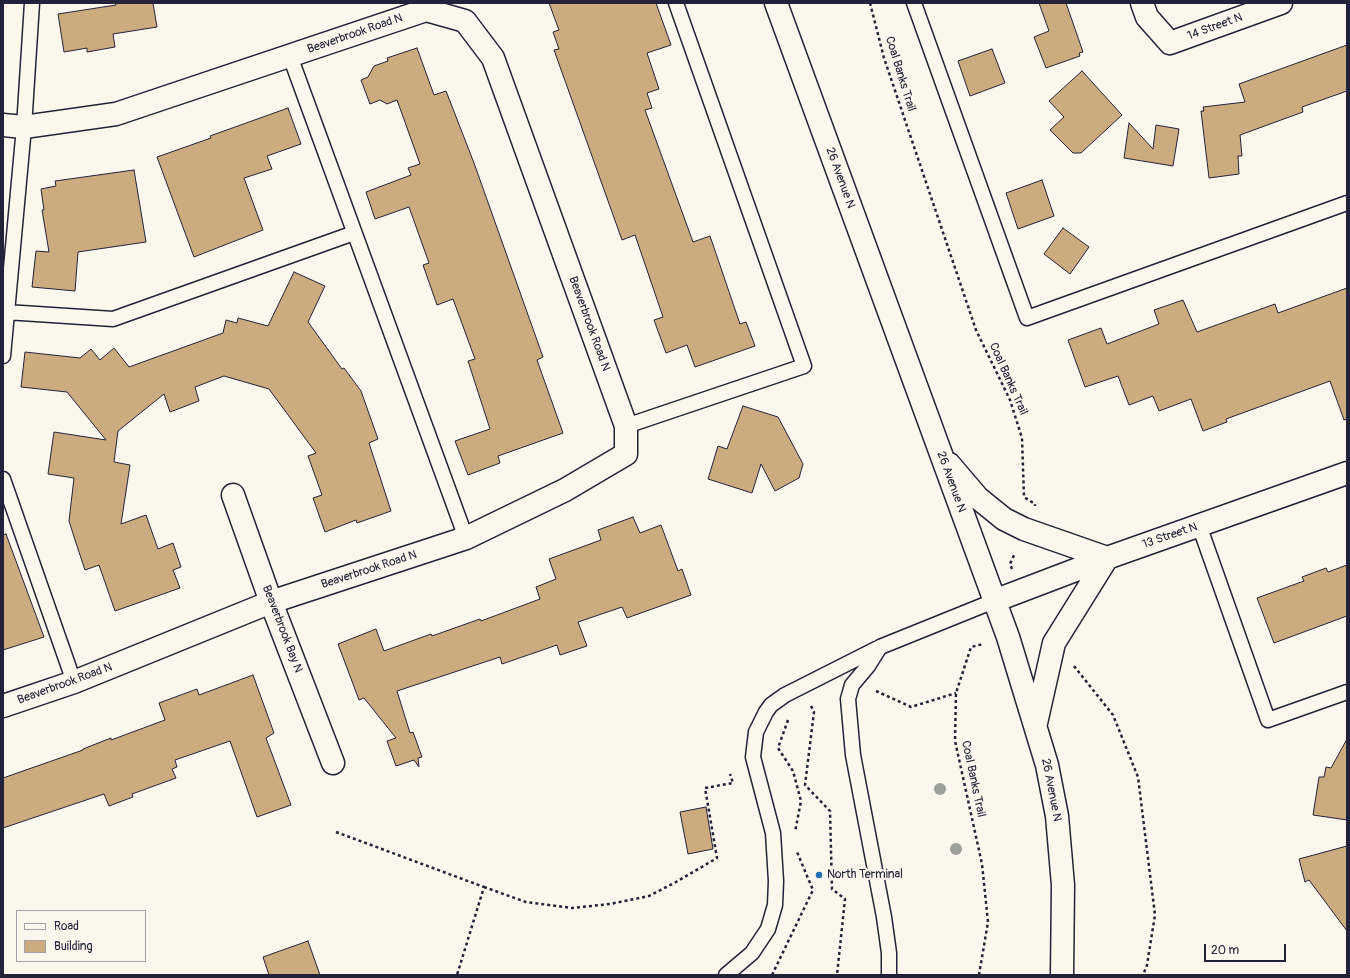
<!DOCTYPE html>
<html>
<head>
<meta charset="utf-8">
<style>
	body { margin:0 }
	#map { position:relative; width:1350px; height:978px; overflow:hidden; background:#fbf7ec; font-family:Pangolin,sans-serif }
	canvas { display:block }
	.frame { position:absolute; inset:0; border:4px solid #22223b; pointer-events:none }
	.legend { position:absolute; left:16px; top:910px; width:130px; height:52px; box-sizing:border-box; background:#fbf7ec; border:1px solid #a4a2a5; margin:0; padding:5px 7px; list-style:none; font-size:12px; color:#22223b }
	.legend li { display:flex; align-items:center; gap:8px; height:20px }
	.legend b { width:20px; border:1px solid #a4a2a5 }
	.scale { position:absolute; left:1204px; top:944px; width:82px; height:18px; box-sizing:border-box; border:2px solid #22223b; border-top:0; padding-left:5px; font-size:12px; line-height:14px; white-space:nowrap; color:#22223b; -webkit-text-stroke:3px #fbf7ec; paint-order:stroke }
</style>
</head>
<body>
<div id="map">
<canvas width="1350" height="978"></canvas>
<div class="frame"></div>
<ul class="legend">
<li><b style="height:5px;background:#fbf7ec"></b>Road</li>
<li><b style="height:11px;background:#ccab7f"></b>Building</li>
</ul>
<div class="scale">20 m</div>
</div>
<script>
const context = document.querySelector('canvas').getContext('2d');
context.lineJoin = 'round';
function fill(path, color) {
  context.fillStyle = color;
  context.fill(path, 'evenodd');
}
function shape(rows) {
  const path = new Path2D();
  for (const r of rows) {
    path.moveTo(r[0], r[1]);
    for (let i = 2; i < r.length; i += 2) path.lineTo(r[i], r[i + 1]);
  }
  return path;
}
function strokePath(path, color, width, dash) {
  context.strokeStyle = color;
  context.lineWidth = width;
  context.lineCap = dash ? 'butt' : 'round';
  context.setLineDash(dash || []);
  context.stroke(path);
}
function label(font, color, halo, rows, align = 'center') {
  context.font = font + ' Pangolin,sans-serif';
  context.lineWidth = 4;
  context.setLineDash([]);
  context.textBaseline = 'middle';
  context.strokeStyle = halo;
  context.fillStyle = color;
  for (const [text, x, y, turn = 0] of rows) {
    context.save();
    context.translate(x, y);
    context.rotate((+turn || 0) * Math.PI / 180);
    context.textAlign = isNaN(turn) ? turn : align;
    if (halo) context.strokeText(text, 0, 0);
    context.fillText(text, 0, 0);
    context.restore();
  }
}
const building = shape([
	[115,3,153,3,157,27,113,34,115,47,87,52,87,48,64,52,58,14,116,5,115,3],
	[549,3,656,3,671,45,647,53,659,89,647,93,652,108,645,110,693,242,710,236,740,324,746,322,755,346,695,367,687,345,666,353,654,320,663,317,635,235,622,240,554,50,559,49,553,32,559,30,549,3],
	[1039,3,1066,3,1083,52,1079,53,1080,56,1046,68,1034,37,1049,31,1039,3],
	[1347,45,1347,91,1302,107,1303,112,1240,135,1242,156,1238,156,1239,174,1209,178,1201,111,1204,111,1203,107,1245,102,1239,84,1347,45],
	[417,48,434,95,446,91,474,163,543,357,537,360,563,433,498,456,500,463,468,475,455,441,490,429,468,361,475,359,453,299,437,305,423,265,429,263,409,207,375,219,366,192,411,175,408,168,420,164,397,100,387,104,380,100,370,104,361,80,368,77,374,66,388,61,387,58,417,48],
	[992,49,1005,83,970,96,958,61,992,49],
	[1082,71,1122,115,1081,153,1073,153,1050,130,1064,117,1049,101,1082,71],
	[288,108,301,144,267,156,272,169,244,178,263,230,194,257,157,157,211,138,210,136,288,108],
	[1129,123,1153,149,1156,125,1179,129,1173,166,1124,158,1129,123],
	[134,170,146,242,78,252,75,291,32,287,36,251,49,252,42,210,44,210,41,189,56,186,55,181,134,170],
	[1042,180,1054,216,1018,229,1006,193,1042,180],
	[1063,228,1089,247,1070,274,1044,254,1063,228],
	[294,272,325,286,308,322,342,369,344,368,361,391,378,439,369,443,391,511,357,523,356,520,325,532,313,498,322,495,308,456,316,453,269,389,224,376,195,387,199,401,170,412,164,394,118,431,114,462,130,465,121,524,146,515,158,549,173,543,181,567,173,570,180,588,115,611,99,565,85,570,75,540,69,521,74,478,48,474,54,432,106,440,67,392,21,387,25,352,80,358,91,349,100,360,114,348,129,367,223,333,226,320,237,323,238,318,268,326,294,272],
	[1347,288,1347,419,1344,420,1330,381,1226,419,1227,422,1203,431,1191,399,1159,411,1153,396,1129,405,1118,376,1085,387,1068,340,1101,328,1107,344,1159,324,1154,310,1183,300,1197,332,1275,304,1278,313,1347,288],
	[743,406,778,417,803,464,799,478,775,491,761,464,752,493,708,479,718,446,727,449,743,406],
	[633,517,640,533,661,525,678,571,682,569,691,595,627,618,622,607,578,622,587,646,560,655,557,645,502,664,500,657,397,691,410,733,413,732,422,757,418,758,419,767,414,760,396,766,387,741,396,738,364,698,359,700,338,644,376,629,384,651,431,634,432,636,480,619,481,621,540,599,536,587,556,579,549,559,601,540,598,530,633,517],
	[6,534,44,637,3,650,3,535,6,534],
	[1347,565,1347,616,1274,643,1257,598,1304,581,1302,577,1326,568,1328,572,1347,565],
	[253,675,274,733,266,738,291,805,257,817,230,741,175,760,177,767,172,769,176,778,132,794,133,797,109,806,104,794,3,828,3,778,83,750,83,749,111,738,111,740,165,720,159,703,197,689,199,695,253,675],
	[1347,739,1347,820,1313,815,1319,777,1324,777,1326,767,1331,768,1347,739],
	[706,807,713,849,688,854,680,812,706,807],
	[1347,846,1347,931,1309,880,1305,882,1299,859,1347,846],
	[308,941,320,975,269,975,263,957,308,941]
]);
const path = shape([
	[870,3,884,58,976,330,1010,400,1022,438,1024,497,1035,504,1035,506],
	[1012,569,1010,564,1015,553],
	[1074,666,1113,715,1138,777,1155,915,1147,965,1143,975],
	[876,691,911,707,956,693],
	[811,706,814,712,805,785,830,811,832,889,845,899,837,975],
	[788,720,778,748,793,771,801,801,795,832],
	[336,832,484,887,457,975],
	[484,887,526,902,572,908,610,904,649,896,676,882,717,858,705,788,733,783,730,774],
	[772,975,813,890,797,852],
	[979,975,988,922,982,864,955,741,956,693,971,647,983,644]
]);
const lane = shape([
	[914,3,1027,318,1347,203],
	[290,56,466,538],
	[6,312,113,319,354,233],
	[3,356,24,127,32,3],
	[626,426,804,366,676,3],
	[3,479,74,682],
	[1199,525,1268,720,1347,692],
	[880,647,868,666,852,685,848,699,853,755,884,917,889,953,889,975],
	[726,975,752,953,768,929,775,905,776,881,773,833,753,757,756,732,766,712,771,705,785,695,880,647,994,601]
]);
const street = shape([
	[1142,3,1147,17,1170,43,1281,3],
	[3,125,24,127,116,114,426,10,465,21,493,58,626,426,626,454,565,490,466,538,271,602,74,682,3,706],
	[233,495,271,602,333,763]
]);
const secondary = shape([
	[776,3,1008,637,1047,765,1057,816,1063,885,1062,975],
	[949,464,978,498,1004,519,1024,529,1107,558],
	[994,601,1107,558,1347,473],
	[1036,723,1054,643,1107,558]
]);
const trees = [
	[940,789],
	[956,849]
];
const markers = [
	[819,875,4,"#1f6fb2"]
];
const streetNames = [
	["14 Street N",1215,27,-20],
	["Beaverbrook Road N",355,34,-19],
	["Coal Banks Trail",900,74,73],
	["26 Avenue N",840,178,70],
	["Beaverbrook Road N",589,324,70],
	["Coal Banks Trail",1008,379,66],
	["26 Avenue N",951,482,70],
	["13 Street N",1170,536,-19],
	["Beaverbrook Road N",369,570,-18],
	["Beaverbrook Bay N",282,629,69],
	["Beaverbrook Road N",65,684,-20],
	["Coal Banks Trail",973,779,78],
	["26 Avenue N",1051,790,79]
];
const poiNames = [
	["North Terminal",827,875]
];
fill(building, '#ccab7f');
strokePath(building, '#22223b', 1);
strokePath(lane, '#22223b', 17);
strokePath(street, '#22223b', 25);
strokePath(secondary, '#22223b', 25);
strokePath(path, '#22223b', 2.5, [3, 3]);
strokePath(lane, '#fbf7ec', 14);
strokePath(street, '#fbf7ec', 22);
strokePath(secondary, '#fbf7ec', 22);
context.fillStyle = '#9ea19a';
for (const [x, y] of trees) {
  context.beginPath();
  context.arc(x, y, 6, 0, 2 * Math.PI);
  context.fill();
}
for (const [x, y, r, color] of markers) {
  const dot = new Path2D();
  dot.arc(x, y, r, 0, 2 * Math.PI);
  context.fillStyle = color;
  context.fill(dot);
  strokePath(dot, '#fbf7ec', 1.5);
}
label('12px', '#22223b', '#fbf7ec', streetNames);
label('12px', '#22223b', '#fbf7ec', poiNames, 'left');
</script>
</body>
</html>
